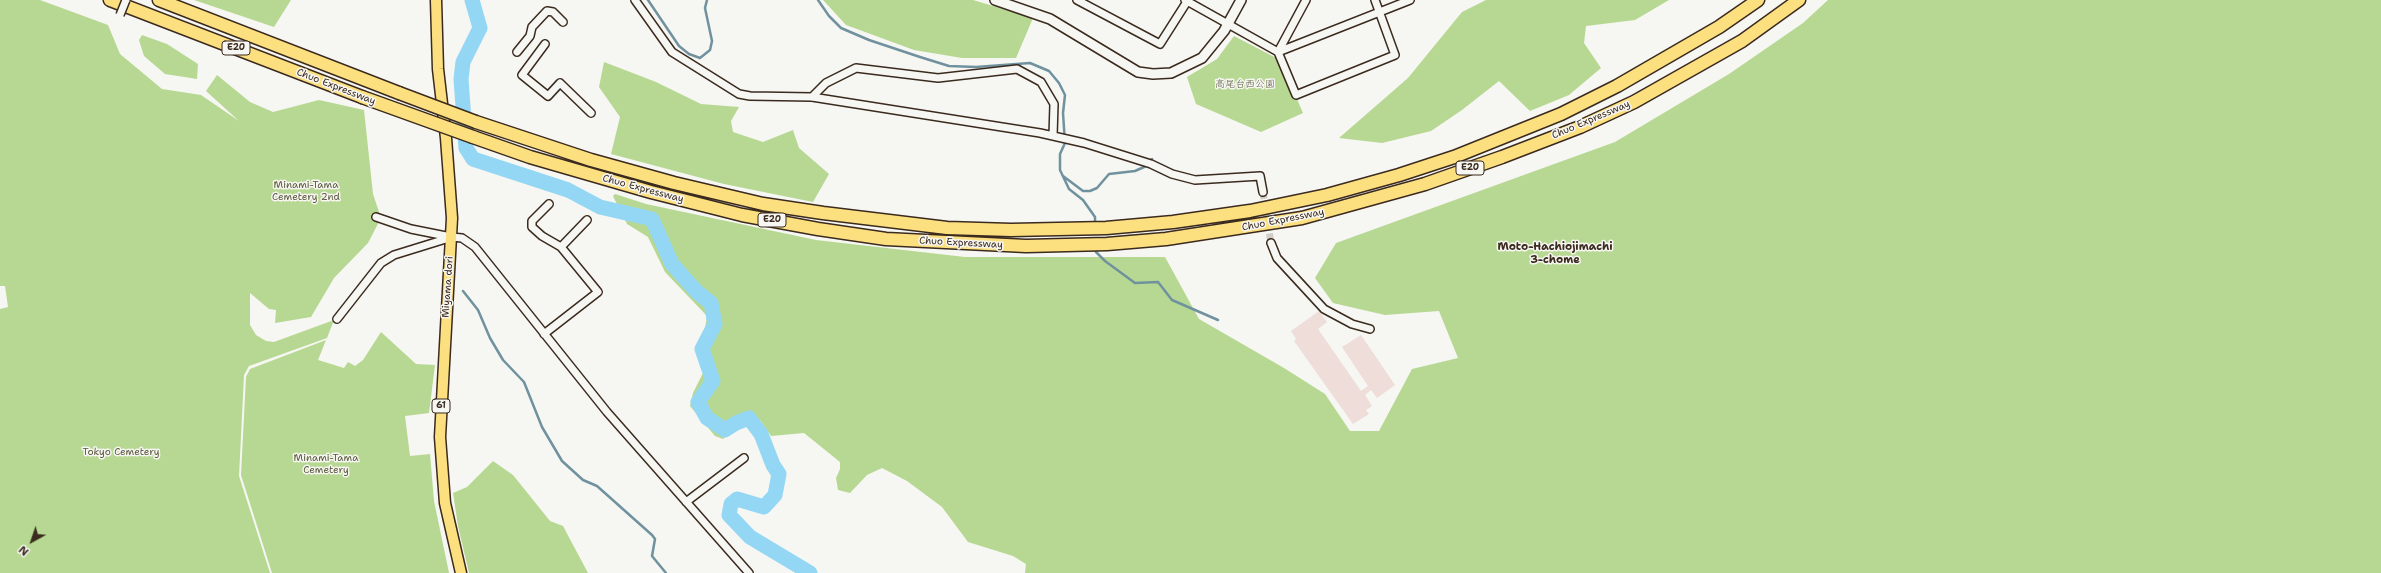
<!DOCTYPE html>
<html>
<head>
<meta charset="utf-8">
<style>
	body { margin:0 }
	#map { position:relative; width:2381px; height:573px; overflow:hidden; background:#f6f6f2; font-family:"Shantell Sans",sans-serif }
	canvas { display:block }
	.north { position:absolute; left:12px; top:521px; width:40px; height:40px; -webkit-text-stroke:3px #f6f6f2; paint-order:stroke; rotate:220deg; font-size:11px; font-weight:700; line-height:16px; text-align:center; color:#3b2a1e }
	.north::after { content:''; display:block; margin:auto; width:14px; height:18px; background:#3b2a1e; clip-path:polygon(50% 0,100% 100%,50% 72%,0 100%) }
</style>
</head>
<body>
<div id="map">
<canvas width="2381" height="573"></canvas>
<div class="north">N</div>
</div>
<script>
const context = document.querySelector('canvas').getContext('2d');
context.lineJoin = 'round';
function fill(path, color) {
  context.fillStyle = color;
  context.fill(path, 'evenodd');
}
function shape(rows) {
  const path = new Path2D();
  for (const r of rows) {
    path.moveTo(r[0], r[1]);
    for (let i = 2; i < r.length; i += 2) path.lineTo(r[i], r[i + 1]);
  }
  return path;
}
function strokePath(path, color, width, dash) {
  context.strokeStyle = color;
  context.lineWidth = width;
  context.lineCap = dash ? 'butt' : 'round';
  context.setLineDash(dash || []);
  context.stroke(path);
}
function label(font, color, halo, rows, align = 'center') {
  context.font = font + ' "Shantell Sans","Klee One",sans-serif';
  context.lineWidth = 3;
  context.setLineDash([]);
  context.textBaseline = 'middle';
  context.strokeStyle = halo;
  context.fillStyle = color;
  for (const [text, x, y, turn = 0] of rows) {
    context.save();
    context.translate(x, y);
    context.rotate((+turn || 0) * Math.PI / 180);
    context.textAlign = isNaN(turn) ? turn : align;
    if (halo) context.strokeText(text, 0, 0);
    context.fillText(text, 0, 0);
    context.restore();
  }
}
const built = shape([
	[1319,311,1327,322,1318,329,1361,391,1368,386,1342,347,1361,335,1395,385,1377,398,1371,390,1365,395,1372,406,1366,410,1369,414,1353,424,1294,341,1296,339,1291,331]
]);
const green = shape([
	[0,0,40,0,108,25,120,54,162,89,201,95,239,121,206,91,217,75,250,102,273,112,319,100,364,110,373,194,381,218,368,243,334,278,311,317,275,323,276,310,269,309,250,293,250,325,256,335,266,341,274,342,334,320,327,338,249,366,244,375,239,476,270,573,0,573,0,309,8,307,5,286,0,286],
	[194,0,291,0,274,27],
	[823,0,973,0,1033,18,1016,58,962,58,914,50,846,25],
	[1486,0,1669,0,1635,20,1586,26,1584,43,1601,68,1569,95,1530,111,1499,81,1462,110,1431,131,1382,143,1339,138,1408,78,1462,12],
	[1828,0,2381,0,2381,573,1025,573,1026,564,1013,556,968,542,942,507,907,481,882,468,867,475,850,493,838,490,836,478,840,469,840,462,804,433,771,436,760,420,740,425,723,439,715,436,690,406,693,393,703,373,700,359,707,316,665,272,648,237,627,224,613,196,615,194,646,204,816,240,965,257,1165,257,1199,319,1284,368,1325,394,1350,431,1379,431,1412,369,1458,358,1439,311,1385,315,1333,303,1315,278,1336,243,1615,142,1729,74,1803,23],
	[142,35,167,44,198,64,197,79,165,74,144,56,139,40],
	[1234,36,1280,60,1303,113,1261,132,1196,104,1187,77,1217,59],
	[604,62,656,82,701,104,739,107,731,121,733,132,763,142,793,130,799,148,829,174,813,202,724,184,611,154,620,117,599,87],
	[381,332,416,364,435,365,429,413,405,416,410,456,430,454,434,501,449,573,272,573,241,475,246,377,250,369,326,340,318,360,344,368,348,362,355,366,363,360],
	[493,461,513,475,550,521,563,526,588,573,469,573,458,526,453,493,467,487]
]);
const stream = shape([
	[648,0,679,46,689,54,700,58,710,50,712,41,705,8,707,0],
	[818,0,829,16,841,28,869,40,920,57,949,66,976,67,1030,63,1049,71,1059,83,1065,95,1063,113,1065,143,1060,154,1060,170,1069,189,1083,200,1095,217,1095,225],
	[467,161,470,155],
	[1063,176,1083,191,1090,191,1097,188,1109,174,1135,171,1144,167,1152,159],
	[1096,248,1096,252,1105,261,1135,283,1158,282,1172,300,1218,320],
	[463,291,478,310,490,338,503,360,524,382,542,427,562,461,583,480,597,486,652,535,655,539,652,556,666,573]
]);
const river = shape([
	[472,0,480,28,463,62,461,79,466,148,473,159,568,190,600,207,652,219,672,264,697,292,711,303,715,324,702,349,713,381,698,402,707,418,725,430,736,423,749,418,761,434,773,465,779,474,775,495,764,507,737,499,731,504,729,515,750,537,810,573]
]);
const streetTunnel = shape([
	[1263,192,1271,243]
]);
const street = shape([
	[635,0,672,52,739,94,750,96,812,97,1040,133,1084,143,1151,164,1172,174,1195,180,1260,176,1263,192],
	[1077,0,1160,44,1188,0],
	[1185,0,1278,52,1410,0],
	[1306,0,1278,52,1296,95,1395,55,1375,0],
	[545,44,522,75,548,96,560,83,591,113],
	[517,52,530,36,532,27,547,11,553,12,563,22],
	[812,97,826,83,856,68,938,78,1017,69,1041,82,1054,104,1053,136],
	[376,217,411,229,451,237,462,238,475,247,607,412,749,573],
	[1271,243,1277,258,1324,309,1352,324,1370,329],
	[561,247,587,220],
	[337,319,381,263,394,255,449,238],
	[544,334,598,292,561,247,542,236,532,227,532,221,549,204],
	[686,502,744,458]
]);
const secondary = shape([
	[995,0,1050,19,1138,72,1153,74,1171,73,1202,58,1224,31,1241,0]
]);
const primary = shape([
	[436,0,438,69,446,138,452,218,440,437,445,503,461,573]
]);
const highway = shape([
	[110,0,362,97],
	[159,0,399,93],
	[476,122,591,160,674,183,763,204,823,213,947,228,1011,230,1106,228,1173,222,1250,211,1327,195,1399,175,1454,157,1561,114,1617,86,1719,27,1758,0],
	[473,137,530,157,651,192,742,215,818,229,886,239,1026,246,1107,244,1166,239,1302,218,1425,184,1502,157,1580,127,1634,102,1742,41,1799,0]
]);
const streetBridge = shape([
	[120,15,126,0]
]);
const highwayBridge = shape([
	[399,93,476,122],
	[362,97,473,137]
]);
const shields = [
	[236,48,28],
	[1470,168,28],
	[772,220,28],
	[441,406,18]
];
const shieldNames = [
	["E20",236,48],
	["E20",1470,168],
	["E20",772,220],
	["61",441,406]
];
const parkNames = [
	["高尾台西公園",1245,84],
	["Minami-Tama",306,185],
	["Cemetery 2nd",306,197],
	["Tokyo Cemetery",121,452],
	["Minami-Tama",326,458],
	["Cemetery",326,470]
];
const streetNames = [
	["Chuo Expressway",336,87,21],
	["Chuo Expressway",1591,120,-23],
	["Chuo Expressway",643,189,15],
	["Chuo Expressway",1283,220,-11],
	["Chuo Expressway",961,243,3],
	["Miyama dori",448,287,-86]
];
const neighbourhoodNames = [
	["Moto-Hachiojimachi",1555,247],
	["3-chome",1555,260]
];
fill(built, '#eeddd8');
fill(green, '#b7d892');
strokePath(stream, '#70929f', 2.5);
strokePath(river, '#93d7f5', 15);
strokePath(streetTunnel, '#d1cdc8', 7, [7, 3.5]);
strokePath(street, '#3b2a1e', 10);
strokePath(secondary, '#3b2a1e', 12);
strokePath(primary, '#3b2a1e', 13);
strokePath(highway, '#3b2a1e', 15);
strokePath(street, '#f6f6f2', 7);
strokePath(secondary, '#f6f6f2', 9);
strokePath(primary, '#fce080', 10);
strokePath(highway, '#fce080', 12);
strokePath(streetBridge, '#3b2a1e', 10, []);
strokePath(highwayBridge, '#3b2a1e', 15, []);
strokePath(streetBridge, '#f6f6f2', 7);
strokePath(highwayBridge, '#fce080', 12);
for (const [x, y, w] of shields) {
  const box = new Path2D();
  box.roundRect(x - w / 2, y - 7, w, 14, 3);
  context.fillStyle = '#f6f6f2';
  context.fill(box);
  strokePath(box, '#3b2a1e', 1);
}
label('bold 9px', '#3b2a1e', null, shieldNames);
label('10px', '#5a563b', '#f6f6f2', parkNames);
label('10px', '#3b2a1e', '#f6f6f2', streetNames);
label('bold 11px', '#3b2a1e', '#f6f6f2', neighbourhoodNames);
</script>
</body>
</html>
